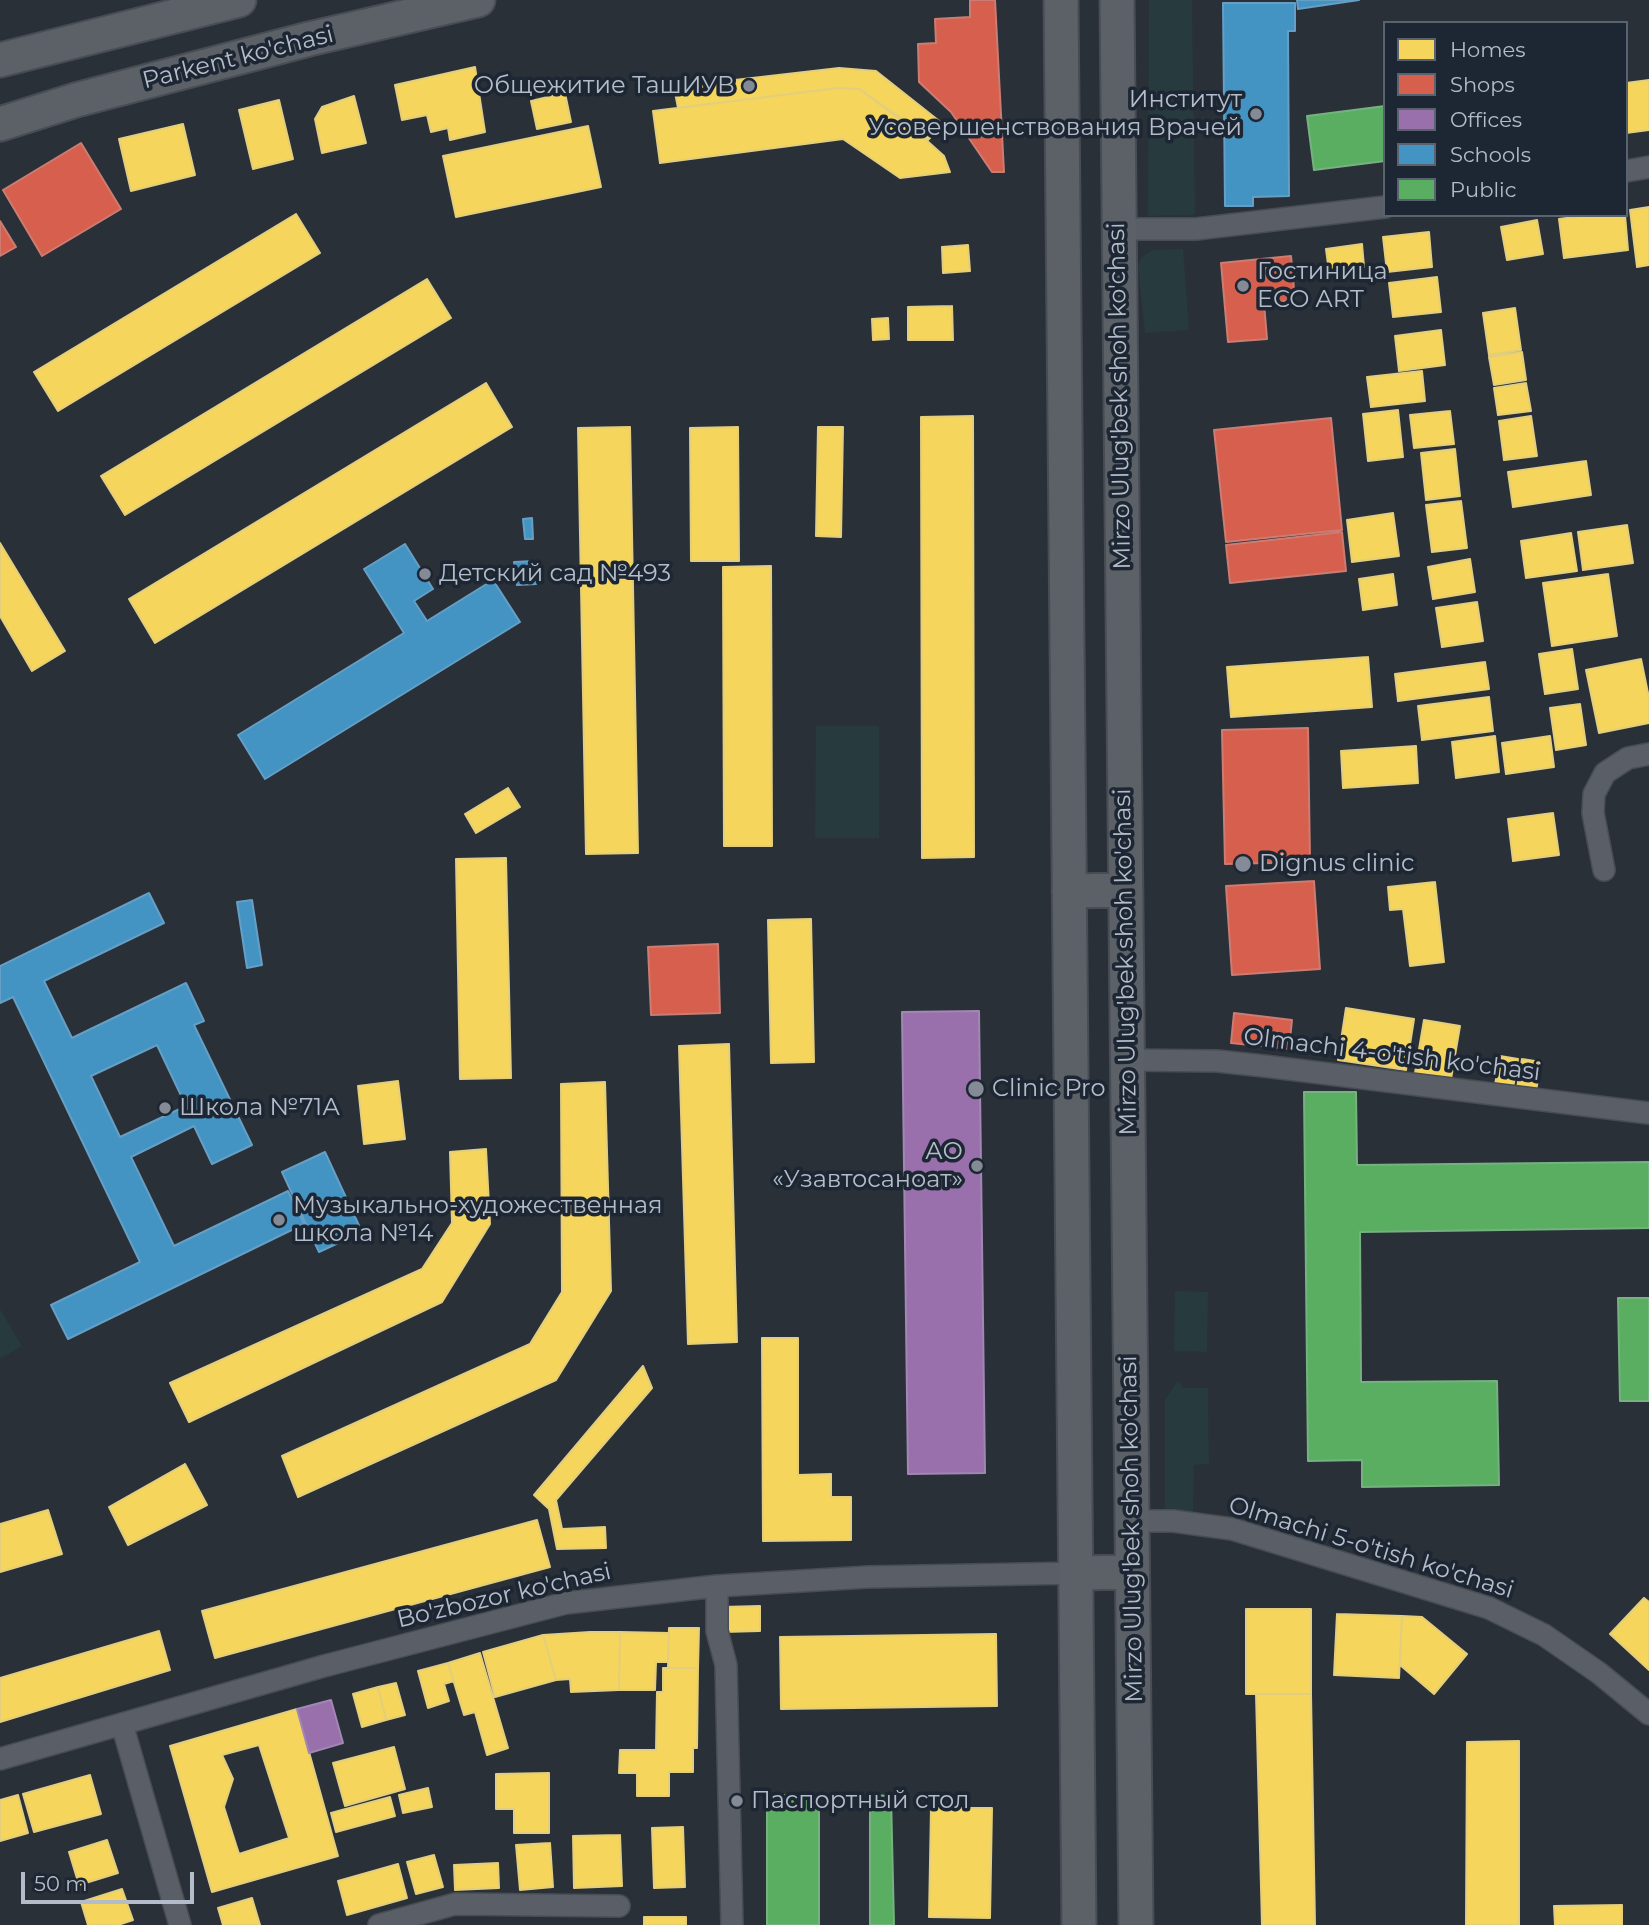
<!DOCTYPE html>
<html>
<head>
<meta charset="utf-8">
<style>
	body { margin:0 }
	#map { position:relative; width:1649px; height:1925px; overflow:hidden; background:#2a3038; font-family:Montserrat,sans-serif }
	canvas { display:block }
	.legend { position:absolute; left:1383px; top:21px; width:245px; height:196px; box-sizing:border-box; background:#1d2633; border:2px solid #59626f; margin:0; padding:9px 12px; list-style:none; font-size:21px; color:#b4bcc9 }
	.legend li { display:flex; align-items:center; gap:14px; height:35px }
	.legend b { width:35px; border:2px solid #59626f }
	.scale { position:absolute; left:21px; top:1872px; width:173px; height:32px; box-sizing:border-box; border:4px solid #b4bcc9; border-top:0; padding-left:9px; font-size:21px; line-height:24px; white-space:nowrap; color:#b4bcc9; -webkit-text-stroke:5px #1d2633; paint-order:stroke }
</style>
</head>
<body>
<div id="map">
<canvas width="1649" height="1925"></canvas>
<ul class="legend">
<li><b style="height:19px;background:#f6d55c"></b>Homes</li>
<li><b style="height:19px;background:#d6604d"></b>Shops</li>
<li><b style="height:19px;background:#9970ab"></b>Offices</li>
<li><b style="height:19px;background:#4393c3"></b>Schools</li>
<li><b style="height:19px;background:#5aae61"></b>Public</li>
</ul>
<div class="scale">50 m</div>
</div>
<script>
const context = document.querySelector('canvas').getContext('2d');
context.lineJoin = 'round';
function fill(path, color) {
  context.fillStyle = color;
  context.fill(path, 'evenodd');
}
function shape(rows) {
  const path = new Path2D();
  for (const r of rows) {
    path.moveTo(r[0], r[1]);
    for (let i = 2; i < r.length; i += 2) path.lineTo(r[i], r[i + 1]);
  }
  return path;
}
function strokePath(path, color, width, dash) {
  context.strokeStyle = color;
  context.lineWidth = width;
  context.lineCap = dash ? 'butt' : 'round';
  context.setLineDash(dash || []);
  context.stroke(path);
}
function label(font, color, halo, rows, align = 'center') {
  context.font = font + ' Montserrat,sans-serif';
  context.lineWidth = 7;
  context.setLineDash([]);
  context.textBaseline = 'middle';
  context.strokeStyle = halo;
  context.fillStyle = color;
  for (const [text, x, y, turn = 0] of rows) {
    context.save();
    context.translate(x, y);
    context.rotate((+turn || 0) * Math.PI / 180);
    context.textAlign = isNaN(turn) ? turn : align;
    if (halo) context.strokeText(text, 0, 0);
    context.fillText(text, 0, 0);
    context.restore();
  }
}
const green = shape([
	[1149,0,1192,0,1195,215,1148,216],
	[1183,249,1189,330,1145,333,1138,265,1142,257,1152,250],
	[816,726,879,726,879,838,815,838],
	[1175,1291,1208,1292,1207,1352,1174,1351],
	[0,1309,22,1346,0,1359],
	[1178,1381,1183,1388,1208,1388,1209,1464,1194,1465,1193,1511,1165,1512,1165,1400]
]);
const homes = shape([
	[475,67,485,132,450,140,448,128,431,132,427,115,402,120,395,85,475,67],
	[839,68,876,71,943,124,928,140,859,89,838,88,678,108,674,87,839,68],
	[1649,80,1649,130,1626,133,1626,83,1649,80],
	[838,88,859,89,905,121,944,156,950,172,900,178,843,139,660,163,653,111,838,88],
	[565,93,571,122,537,129,531,101,565,93],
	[354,96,366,143,322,153,315,119,322,107,354,96],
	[279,100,293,159,253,169,239,110,279,100],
	[183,124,195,175,131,191,119,139,183,124],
	[588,126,601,187,456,217,443,156,588,126],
	[1649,207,1649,265,1637,267,1630,210,1649,207],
	[296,214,320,253,58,411,34,372,296,214],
	[1589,215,1625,215,1628,250,1564,258,1559,219,1589,215],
	[1537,220,1543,254,1507,260,1501,227,1537,220],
	[1429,232,1432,267,1387,272,1383,237,1429,232],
	[1362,244,1364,267,1329,272,1326,249,1362,244],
	[968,245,970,271,943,273,942,247,968,245],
	[1437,277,1441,312,1393,317,1389,283,1437,277],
	[427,279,451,318,125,515,101,476,427,279],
	[952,306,953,340,908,340,908,307,952,306],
	[1515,308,1521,350,1489,355,1483,313,1515,308],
	[888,318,889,339,873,340,872,319,888,318],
	[1441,330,1445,365,1399,371,1395,336,1441,330],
	[1522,352,1526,380,1494,385,1489,357,1522,352],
	[1422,371,1425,401,1371,407,1367,377,1422,371],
	[486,383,512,427,155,643,129,599,486,383],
	[1526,383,1531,411,1498,415,1494,388,1526,383],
	[1398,410,1403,457,1368,461,1363,414,1398,410],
	[1450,411,1454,444,1414,448,1410,415,1450,411],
	[973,416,974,857,922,858,921,417,973,416],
	[1531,416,1537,456,1504,460,1499,421,1531,416],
	[630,427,638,853,586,854,578,428,630,427],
	[738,427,739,561,691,561,690,428,738,427],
	[818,427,843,427,841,537,816,536,818,427],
	[1455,449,1460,496,1426,500,1421,453,1455,449],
	[1586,461,1591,495,1513,507,1508,472,1586,461],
	[1461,501,1467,548,1432,552,1426,505,1461,501],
	[1393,513,1399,556,1352,562,1347,520,1393,513],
	[1627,525,1633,563,1583,570,1578,532,1627,525],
	[1571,533,1577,571,1526,578,1521,541,1571,533],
	[0,543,65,651,32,671,0,616,0,543],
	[1470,559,1475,592,1433,599,1428,567,1470,559],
	[771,566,772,846,724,846,723,567,771,566],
	[1393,574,1397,605,1363,610,1359,579,1393,574],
	[1608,574,1617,636,1552,646,1543,583,1608,574],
	[1477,602,1483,641,1442,647,1436,608,1477,602],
	[1572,649,1578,689,1545,694,1539,654,1572,649],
	[1368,657,1372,707,1231,717,1227,667,1368,657],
	[1641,659,1649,698,1649,723,1599,733,1586,670,1641,659],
	[1485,662,1489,689,1398,701,1395,674,1485,662],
	[1489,697,1493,731,1422,740,1418,706,1489,697],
	[1580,704,1586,745,1556,750,1550,708,1580,704],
	[1495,736,1499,772,1456,778,1452,742,1495,736],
	[1550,736,1554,767,1506,774,1502,743,1550,736],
	[1416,746,1418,783,1343,788,1341,751,1416,746],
	[508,788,520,807,476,833,465,814,508,788],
	[1553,813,1559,855,1513,861,1508,819,1553,813],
	[506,858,511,1078,460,1079,456,859,506,858],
	[1435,882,1444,962,1410,966,1403,909,1390,910,1388,887,1435,882],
	[811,919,814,1062,771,1063,768,920,811,919],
	[1346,1008,1414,1019,1406,1070,1338,1060,1346,1008],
	[1424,1020,1460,1026,1451,1079,1415,1073,1424,1020],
	[729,1044,737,1342,688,1344,679,1046,729,1044],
	[1500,1056,1518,1059,1513,1088,1495,1085,1500,1056],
	[1522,1059,1541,1062,1536,1091,1517,1088,1522,1059],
	[398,1081,405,1139,364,1144,358,1086,398,1081],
	[605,1082,611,1291,556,1380,298,1497,282,1456,530,1344,562,1292,561,1084,605,1082],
	[486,1149,490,1224,442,1302,189,1422,170,1383,422,1269,452,1223,450,1152,486,1149],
	[762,1338,798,1338,798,1475,831,1474,831,1497,851,1497,851,1540,763,1541,762,1338],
	[643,1366,652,1388,556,1500,562,1529,605,1527,606,1548,557,1549,549,1509,534,1495,643,1366],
	[185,1464,207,1505,128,1545,109,1507,185,1464],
	[48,1510,62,1554,0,1572,0,1524,48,1510],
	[537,1520,550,1567,215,1658,202,1611,537,1520],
	[1644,1598,1649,1602,1649,1670,1610,1634,1644,1598],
	[760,1606,760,1631,723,1632,722,1607,760,1606],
	[1246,1609,1311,1609,1311,1694,1246,1694,1246,1609],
	[1337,1614,1402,1616,1399,1678,1334,1675,1337,1614],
	[1402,1616,1422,1617,1467,1654,1434,1694,1400,1665,1402,1616],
	[669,1628,699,1628,698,1668,668,1668,669,1628],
	[159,1631,170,1670,0,1722,0,1678,159,1631],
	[590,1632,620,1632,619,1690,571,1692,570,1679,556,1680,543,1635,590,1632],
	[620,1632,669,1633,668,1662,656,1662,655,1690,619,1690,620,1632],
	[996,1634,997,1706,781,1709,780,1637,996,1634],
	[543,1635,556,1680,495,1697,483,1652,543,1635],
	[480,1653,508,1748,487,1755,475,1712,464,1715,448,1663,480,1653],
	[448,1663,454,1681,444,1684,449,1701,428,1708,418,1671,448,1663],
	[663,1668,698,1668,697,1748,693,1748,693,1772,669,1772,669,1796,637,1796,637,1773,619,1773,620,1750,656,1750,657,1692,663,1692,663,1668],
	[396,1683,405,1715,386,1720,378,1687,396,1683],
	[378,1687,386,1720,362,1727,353,1694,378,1687],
	[1256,1694,1311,1694,1315,1925,1262,1925,1256,1694],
	[297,1709,338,1856,212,1892,170,1746,297,1709],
	[259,1745,289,1838,239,1854,224,1807,233,1779,222,1755,259,1745],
	[1519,1741,1519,1925,1466,1925,1467,1742,1519,1741],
	[394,1747,405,1789,345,1806,333,1763,394,1747],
	[549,1773,549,1833,514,1833,514,1809,496,1809,496,1774,549,1773],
	[90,1775,101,1814,34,1832,23,1794,90,1775],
	[428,1788,432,1807,403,1813,399,1795,428,1788],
	[18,1795,28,1833,0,1841,0,1800,18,1795],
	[390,1797,395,1816,336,1832,331,1813,390,1797],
	[931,1808,992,1808,990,1918,929,1917,931,1808],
	[683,1827,685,1887,654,1888,652,1828,683,1827],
	[620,1835,622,1886,574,1888,573,1836,620,1835],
	[107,1840,118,1873,79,1885,69,1852,107,1840],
	[550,1843,553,1887,520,1890,516,1845,550,1843],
	[434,1855,443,1887,416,1894,407,1862,434,1855],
	[498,1863,499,1888,455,1890,454,1865,498,1863],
	[398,1864,407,1898,347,1915,338,1881,398,1864],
	[122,1889,133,1920,118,1925,88,1925,81,1902,122,1889],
	[252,1898,260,1925,223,1925,218,1908,252,1898],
	[1622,1905,1622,1925,1555,1925,1554,1906,1622,1905],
	[644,1917,686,1917,686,1925,644,1925,644,1917]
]);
const shops = shape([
	[970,0,995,0,1004,172,992,172,951,112,919,82,918,44,936,43,935,19,970,17,970,0],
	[81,143,121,209,42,256,3,190,81,143],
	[0,221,16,247,0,256,0,221],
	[1291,256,1295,300,1264,303,1267,339,1228,342,1221,263,1291,256],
	[1331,418,1342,530,1226,542,1214,430,1331,418],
	[1342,532,1346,571,1230,583,1226,545,1342,532],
	[1308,728,1310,862,1225,864,1222,730,1308,728],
	[1314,881,1320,969,1232,975,1226,886,1314,881],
	[718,944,720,1013,651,1015,648,947,718,944],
	[1234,1013,1292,1020,1289,1049,1231,1043,1234,1013]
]);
const offices = shape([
	[979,1011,985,1473,908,1474,902,1012,979,1011],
	[331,1700,343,1743,309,1753,297,1709,331,1700]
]);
const schools = shape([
	[1297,0,1359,0,1298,9,1297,0],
	[1223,3,1295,3,1295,31,1288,31,1289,196,1253,197,1253,206,1225,206,1223,3],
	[532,518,533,539,525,539,523,519,532,518],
	[405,544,433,589,414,601,427,621,493,580,520,622,265,779,238,735,404,633,364,569,405,544],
	[534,561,536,584,517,585,514,562,534,561],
	[149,893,164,923,44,981,72,1038,186,983,204,1021,194,1025,252,1145,212,1164,194,1126,131,1157,174,1246,288,1191,304,1224,68,1339,51,1305,140,1262,13,997,0,1003,0,966,149,893],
	[157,1045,186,1106,120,1137,91,1076,157,1045],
	[252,900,262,965,247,968,237,902,252,900],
	[325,1152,362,1232,319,1252,282,1172,325,1152]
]);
const public = shape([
	[1385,106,1385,161,1314,170,1307,116,1385,106],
	[1304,1092,1356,1092,1357,1165,1649,1162,1649,1228,1360,1232,1361,1382,1497,1381,1499,1485,1362,1487,1362,1460,1308,1461,1304,1092],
	[1618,1298,1649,1298,1649,1401,1620,1401,1618,1298],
	[767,1795,819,1795,819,1925,767,1925,767,1795],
	[870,1795,891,1796,894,1925,870,1925,870,1795]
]);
const minor = shape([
	[1626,171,1649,167],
	[1119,229,1196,229,1385,207],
	[1604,870,1593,813,1594,794,1605,773,1628,758,1649,754],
	[1127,1060,1217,1061,1264,1066,1649,1113],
	[1132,1521,1173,1521,1232,1529,1489,1608,1544,1635,1599,1673,1649,1714],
	[717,1586,717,1631,726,1665,732,1925],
	[122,1724,180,1925],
	[0,1759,324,1666,566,1603,717,1586,868,1577,1076,1573],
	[379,1925,455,1904,619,1906]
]);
const primary = shape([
	[1061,0,1079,1925],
	[1117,0,1136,1925],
	[0,60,239,0],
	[0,124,76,100,309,39,478,0],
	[1069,891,1125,890],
	[1076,1573,1132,1572]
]);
const markers = [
	[749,86,7,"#848b96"],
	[1256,114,7,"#848b96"],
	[1243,286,7,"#848b96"],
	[425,574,7,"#848b96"],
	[1243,864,9,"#848b96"],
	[976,1089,9,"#848b96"],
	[165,1108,7,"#848b96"],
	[977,1166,7,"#848b96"],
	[279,1220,7,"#848b96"],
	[737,1801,7,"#848b96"]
];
const streetNames = [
	["Parkent ko'chasi",238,58,-14],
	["Mirzo Ulug'bek shoh ko'chasi",1120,396,-91],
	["Mirzo Ulug'bek shoh ko'chasi",1126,962,-91],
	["Olmachi 4-o'tish ko'chasi",1392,1055,7],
	["Mirzo Ulug'bek shoh ko'chasi",1132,1529,-91],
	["Olmachi 5-o'tish ko'chasi",1371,1548,17],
	["Bo'zbozor ko'chasi",504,1596,-13]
];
const poiNames = [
	["Общежитие ТашИУВ",735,86,"right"],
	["Институт",1242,100,"right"],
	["Усовершенствования Врачей",1242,128,"right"],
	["Гостиница",1257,272],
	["ECO ART",1257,300],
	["Детский сад №493",439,574],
	["Dignus clinic",1259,864],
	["Clinic Pro",992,1089],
	["Школа №71А",179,1108],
	["АО",963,1152,"right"],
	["«Узавтосаноат»",963,1180,"right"],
	["Музыкально-художественная",293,1206],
	["школа №14",293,1234],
	["Паспортный стол",751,1801]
];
fill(green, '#273a3e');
fill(homes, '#f6d55c');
strokePath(homes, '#e2ce7d', 2);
fill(shops, '#d6604d');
strokePath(shops, '#cc7c72', 2);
fill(offices, '#9970ab');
strokePath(offices, '#a187b4', 2);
fill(schools, '#4393c3');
strokePath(schools, '#659fc5', 2);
fill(public, '#5aae61');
strokePath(public, '#75b280', 2);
strokePath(minor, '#484c53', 24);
strokePath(primary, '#484c55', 37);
strokePath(minor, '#5a5e66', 21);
strokePath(primary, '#5c6168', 33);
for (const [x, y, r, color] of markers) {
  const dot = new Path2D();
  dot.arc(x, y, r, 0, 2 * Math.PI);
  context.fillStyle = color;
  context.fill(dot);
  strokePath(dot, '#1d2633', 2.5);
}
label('24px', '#b4bcc9', '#1d2633', streetNames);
label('24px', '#b4bcc9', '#1d2633', poiNames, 'left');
</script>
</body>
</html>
